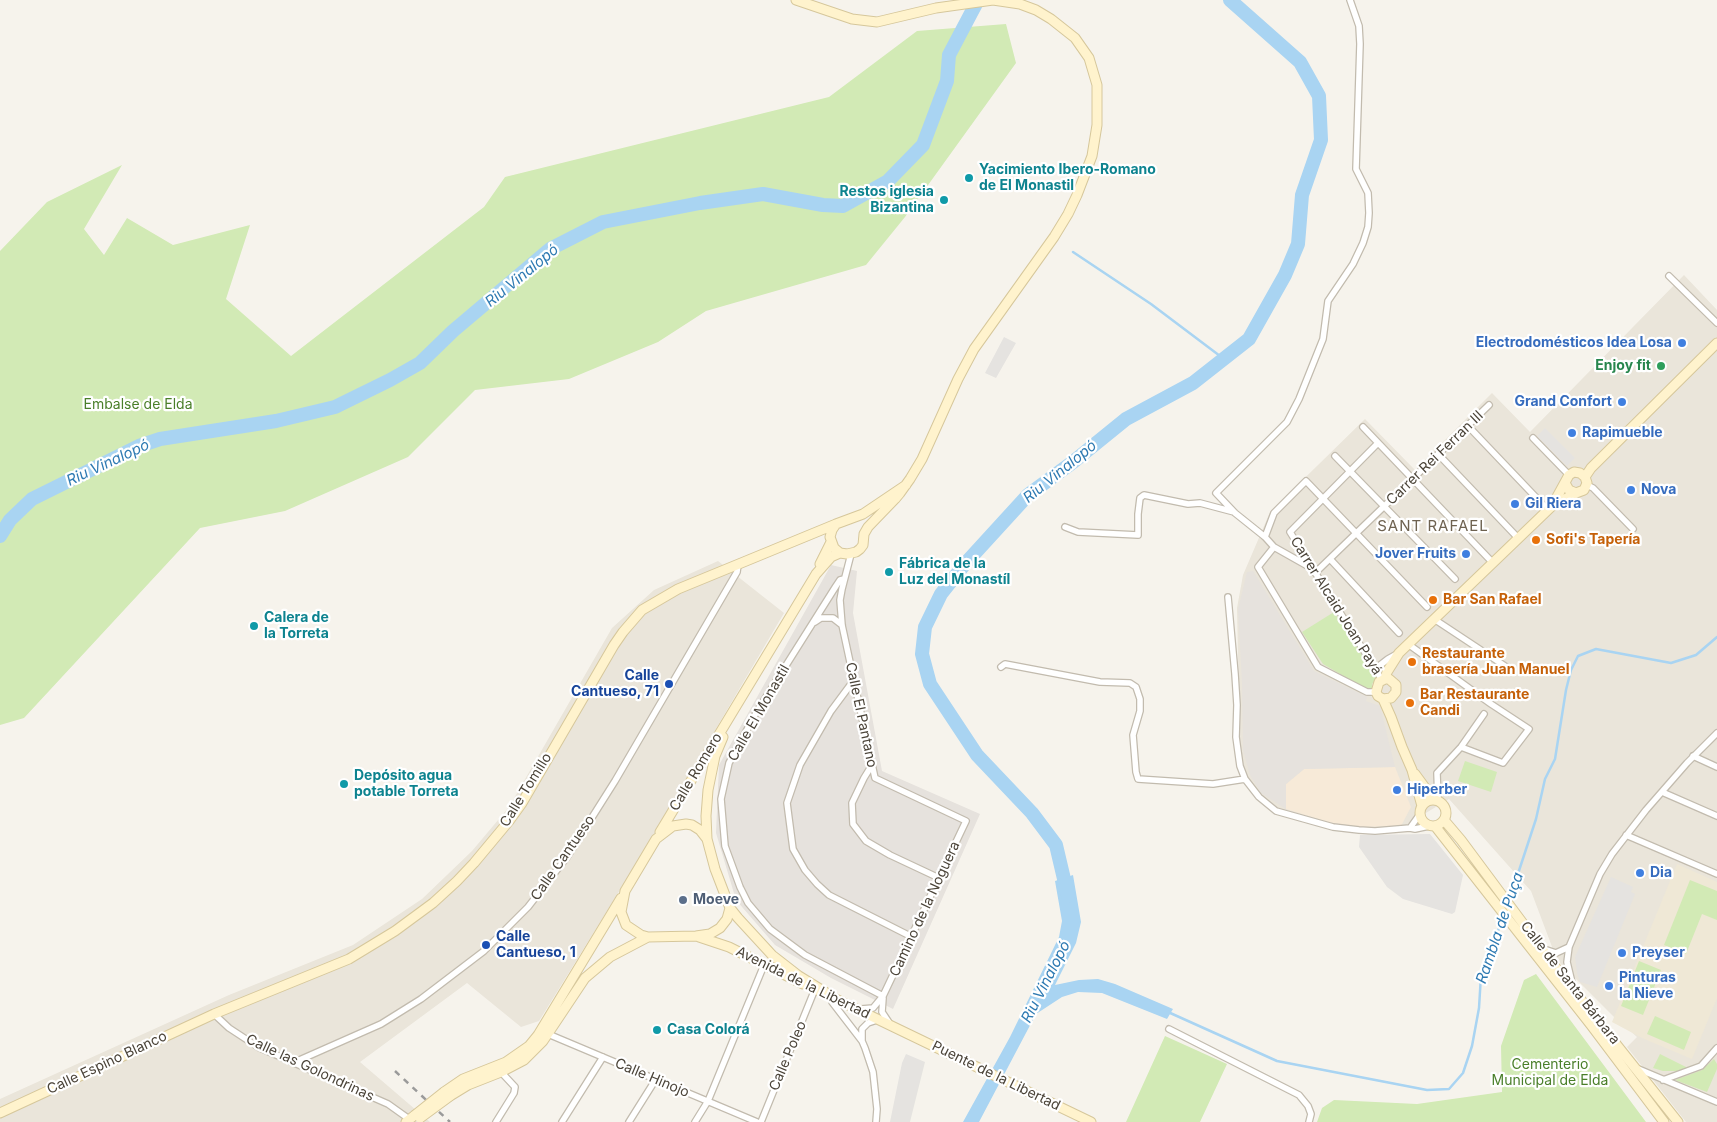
<!DOCTYPE html>
<html>
<head>
<meta charset="utf-8">
<style>
	body { margin:0 }
	canvas { display:block; background:#f6f3ec }
</style>
</head>
<body>
<canvas width="1717" height="1122"></canvas>
<script>
const context = document.querySelector('canvas').getContext('2d');
context.lineJoin = 'round';
function fill(path, color) {
  context.fillStyle = color;
  context.fill(path, 'evenodd');
}
function shape(rows) {
  const path = new Path2D();
  for (const r of rows) {
    if (r.length === 3) {
      path.moveTo(r[0] + r[2], r[1]);
      path.arc(r[0], r[1], r[2], 0, 2 * Math.PI);
      continue;
    }
    path.moveTo(r[0], r[1]);
    for (let i = 2; i < r.length; i += 2) path.lineTo(r[i], r[i + 1]);
  }
  return path;
}
function strokePath(path, color, width, dash) {
  context.strokeStyle = color;
  context.lineWidth = width;
  context.lineCap = dash ? 'butt' : 'round';
  context.setLineDash(dash || []);
  context.stroke(path);
}
function label(font, color, halo, rows, align = 'center') {
  context.font = font + ' Inter,sans-serif';
  context.lineWidth = 4.5;
  context.setLineDash([]);
  context.textBaseline = 'middle';
  context.strokeStyle = halo;
  context.fillStyle = color;
  for (const [text, x, y, turn = 0] of rows) {
    context.save();
    context.translate(x, y);
    context.rotate((+turn || 0) * Math.PI / 180);
    context.textAlign = isNaN(turn) ? turn : align;
    if (halo) context.strokeText(text, 0, 0);
    context.fillText(text, 0, 0);
    context.restore();
  }
}
const residential = shape([
	[1684,275,1717,310,1717,1122,1686,1122,1627,1047,1637,1037,1613,1016,1557,960,1531,891,1449,799,1401,828,1359,829,1332,825,1277,809,1260,796,1246,778,1240,749,1237,608,1243,575,1270,512,1365,419,1415,470,1492,393,1530,432],
	[718,561,784,613,644,851,539,1021,521,1027,467,983,360,1062,430,1122,0,1122,0,1099,229,995,353,945,422,899,472,851,509,807,612,628,654,590]
]);
const commercial = shape([
	[1395,767,1411,807,1401,826,1360,827,1328,822,1286,809,1286,784,1304,769]
]);
const industrial = shape([
	[831,565,857,571,853,613,882,771,980,814,893,1009,831,978,775,945,736,900,716,833,719,765],
	[1253,571,1314,671,1367,697,1366,701,1380,706,1395,767,1304,769,1286,784,1286,809,1261,793,1250,775,1243,750,1242,683,1238,609,1247,572]
]);
const education = shape([
	[1677,864,1717,882,1717,998,1692,1059,1642,1038,1612,1022]
]);
const green = shape([
	[1006,24,1016,63,905,217,866,265,706,311,658,342,569,379,475,390,408,457,285,511,200,528,24,718,0,725,0,251,47,202,122,165,84,229,104,255,127,218,173,245,250,225,226,299,291,356,484,207,505,177,829,97,917,31],
	[1334,612,1377,678,1372,684,1372,689,1366,689,1323,664,1302,632],
	[1465,761,1497,772,1491,792,1458,781],
	[1690,880,1717,891,1717,920,1702,914,1686,954,1664,945],
	[1639,961,1661,970,1643,1015,1621,1006],
	[1536,974,1646,1122,1317,1122,1322,1108,1334,1100,1417,1104,1502,1092,1501,1046,1524,980],
	[1655,1016,1691,1032,1684,1050,1647,1034],
	[1165,1036,1227,1064,1200,1122,1126,1122],
	[1660,1054,1688,1068,1677,1071,1663,1071,1653,1068],
	[1714,1059,1717,1064,1717,1069,1707,1092,1675,1080,1702,1070]
]);
const parking = shape([
	[1004,337,1016,343,996,378,985,373],
	[1545,428,1575,458,1567,466,1537,436],
	[1430,834,1463,875,1455,912,1452,914,1403,899,1387,887,1359,847,1360,835],
	[1611,877,1633,887,1631,892,1635,894,1597,987,1580,982,1577,973,1575,957],
	[906,1054,925,1062,910,1122,890,1122,902,1063]
]);
const water = shape([
	[1073,875,1081,922,1076,943,1055,985,1079,980,1098,979,1115,984,1173,1009,1167,1019,1102,993,1078,992,1062,997,1036,1014,979,1122,963,1122,1010,1037,1059,937,1062,921,1055,881]
]);
const stream = shape([
	[1234,5,1234,0],
	[1073,252,1151,304,1224,359],
	[1509,901,1536,819,1545,779,1555,759,1566,690,1571,670,1578,656,1596,649,1671,663,1696,655,1717,637],
	[1168,1012,1277,1061,1427,1090,1449,1089,1463,1073,1472,1046,1479,1008,1481,975,1503,918]
]);
const river = shape([
	[0,536,10,520,32,499,139,446,160,439,276,421,335,407,390,380,420,363,453,331,550,249,603,222,700,203,763,194,823,205,843,206,888,181,923,145,947,81,949,55,978,0],
	[1068,896,1056,845,1032,813,977,755,930,684,922,654,925,627,941,594,964,565,1028,495,1073,462,1126,419,1193,383,1249,339,1285,275,1298,244,1302,195,1321,140,1319,96,1300,62,1230,0]
]);
const street = shape([
	[1669,276,1717,323],
	[1468,426,1548,510],
	[1363,427,1493,563],
	[1533,438,1569,475],
	[1378,443,1290,532,1382,680],
	[1438,454,1519,539],
	[1335,456,1455,579],
	[1587,485,1593,488,1633,529],
	[1065,527,1078,532,1138,535,1138,514,1140,498,1144,495,1188,504,1200,503,1234,512],
	[1265,537,1274,513,1306,481,1427,607],
	[1274,547,1258,567,1318,667,1367,692,1376,692],
	[851,554,842,589,840,600,842,625,875,778,966,821,883,996,873,1008,861,1009],
	[1330,559,1399,633],
	[1313,569,1274,547,1265,537,1235,513,1216,493,1287,422,1299,399,1323,339,1328,301,1353,264,1363,243,1368,227,1369,213,1368,193,1356,169,1360,44,1359,26,1350,0],
	[1315,573,1489,405],
	[844,579,840,580,836,586,756,713,729,763,721,799,725,846,740,887,748,903,770,929,805,955,883,996],
	[1228,597,1235,674,1237,705,1236,737,1240,766,1245,779,1259,797,1276,811,1333,827,1359,830,1375,831,1410,828,1415,829,1429,826],
	[1434,619,1508,668],
	[815,622,821,618,833,618,842,625],
	[1408,644,1491,704,1529,729,1503,763,1461,747],
	[1001,667,1005,664,1100,682,1130,683,1136,687,1140,699,1140,711,1133,735,1136,772,1138,779,1213,784,1245,779],
	[1375,669,1388,659,1397,654],
	[854,680,831,711,800,765,787,803,793,849,805,870,817,884,829,895,912,937],
	[1693,756,1717,767],
	[872,765,864,778,852,803,853,824,866,841,890,855,939,878],
	[1662,792,1717,816],
	[1438,801,1437,773,1461,747,1484,714],
	[1410,828,1420,814],
	[1626,835,1717,874],
	[1544,949,1556,953,1569,947],
	[1573,987,1567,962,1569,947,1600,874,1612,854,1646,810,1687,763,1717,733],
	[831,995,832,1002,862,1041,865,1048,873,1072,877,1109,876,1122],
	[883,998,882,1012,890,1024],
	[214,1014,229,1028,258,1047,388,1104,409,1119],
	[1169,1029,1299,1095,1308,1106,1311,1114,1309,1122],
	[548,1034,757,1122],
	[862,1041,862,1029,868,1023,877,1020],
	[295,1062,381,1024,421,999,484,951,528,907,567,857,615,781,737,572,738,565],
	[1636,1068,1717,1102],
	[1663,1080,1701,1066,1717,1048],
	[496,1122,514,1093,515,1087,501,1072],
	[562,1122,603,1057],
	[629,1122,656,1079],
	[695,1122,708,1101,764,965],
	[761,1122,815,989]
]);
const secondary = shape([
	[796,0,852,19,877,22,936,8,993,0,1020,4,1036,10,1051,19,1075,38,1089,58,1097,85,1097,125,1092,156,1077,195,1068,214,1054,237,974,349,958,379,922,459,910,479,900,493,895,499,868,527,864,534,863,545,860,549,856,552,847,554,840,553,834,548,830,537,832,530,836,524,863,514,906,485],
	[1585,477,1591,468,1717,343],
	[1552,506,1576,493],
	[820,564,831,542],
	[1385,679,1387,672,1399,653,1552,506,1569,475,1574,472,1580,473,1585,477,1587,483,1584,490,1576,493,1569,490,1565,483],
	[1383,699,1391,698,1396,692,1396,685,1389,679,1385,679,1379,682,1376,692,1378,696,1383,699,1391,717,1402,747,1412,770,1422,806],
	[1415,774,1434,800],
	[1433,813,13],
	[1444,820,1461,840,1562,976,1678,1122],
	[1435,826,1591,1025,1664,1122],
	[660,832,816,574,831,557,840,553],
	[707,839,706,816,708,790,715,756,723,737],
	[730,908,727,919,720,928,710,934,696,936,648,937,641,935,626,925,621,912,625,891,656,839,673,826,686,824,692,825,700,830,707,839,715,869,730,908,738,918,772,955,799,976,825,992],
	[699,937,729,947,803,984],
	[819,991,1091,1122],
	[444,1092,463,1079,506,1062,529,1046,538,1035,621,898],
	[450,1096,468,1085,501,1072,524,1060,543,1041,585,978,610,957,648,937],
	[0,1113,214,1014,349,959,395,931,433,903,457,881,474,863,509,821,522,803,614,645,623,632,642,610,678,589,836,524],
	[406,1122,415,1115]
]);
const rail = shape([
	[395,1071,450,1122]
]);
const secondaryBridge = shape([
	[415,1115,444,1092],
	[420,1118,450,1096]
]);
const markers = [
	[969,178,5,"#0f9aa8"],
	[944,200,5,"#0f9aa8"],
	[1682,343,5,"#3f7fe0"],
	[1661,366,5,"#2e9e5b"],
	[1622,402,5,"#3f7fe0"],
	[1572,433,5,"#3f7fe0"],
	[1631,490,5,"#3f7fe0"],
	[1515,504,5,"#3f7fe0"],
	[1536,540,5,"#e8710a"],
	[1466,554,5,"#3f7fe0"],
	[889,572,5,"#0f9aa8"],
	[1433,600,5,"#e8710a"],
	[254,626,5,"#0f9aa8"],
	[1412,662,5,"#e8710a"],
	[669,684,5,"#1a4fb4"],
	[1410,703,5,"#e8710a"],
	[344,784,5,"#0f9aa8"],
	[1397,790,5,"#3f7fe0"],
	[1640,873,5,"#3f7fe0"],
	[683,900,5,"#5c6f8a"],
	[486,945,5,"#1a4fb4"],
	[1622,953,5,"#3f7fe0"],
	[1609,986,5,"#3f7fe0"],
	[657,1030,5,"#0f9aa8"]
];
const cultureNames = [
	["Yacimiento Ibero-Romano",979,170],
	["de El Monastil",979,186],
	["Restos iglesia",934,192,"right"],
	["Bizantina",934,208,"right"],
	["Fábrica de la",899,564],
	["Luz del Monastíl",899,580],
	["Calera de",264,618],
	["la Torreta",264,634],
	["Depósito agua",354,776],
	["potable Torreta",354,792],
	["Casa Colorá",667,1030]
];
const shopNames = [
	["Electrodomésticos Idea Losa",1672,343,"right"],
	["Grand Confort",1612,402,"right"],
	["Rapimueble",1582,433],
	["Nova",1641,490],
	["Gil Riera",1525,504],
	["Jover Fruits",1456,554,"right"],
	["Hiperber",1407,790],
	["Dia",1650,873],
	["Preyser",1632,953],
	["Pinturas",1619,978],
	["la Nieve",1619,994]
];
const leisureNames = [
	["Enjoy fit",1651,366]
];
const parkNames = [
	["Embalse de Elda",138,405],
	["Cementerio",1550,1065],
	["Municipal de Elda",1550,1081]
];
const streetNames = [
	["Carrer Rei Ferran III",1435,458,-44],
	["Carrer Alcaid Joan Payá",1336,606,58],
	["Calle El Monastil",759,713,-60],
	["Calle El Pantano",861,715,78],
	["Calle Romero",696,772,-59],
	["Calle Tomillo",526,790,-58],
	["Calle Cantueso",563,858,-55],
	["Camino de la Noguera",925,909,-65],
	["Avenida de la Libertad",803,983,26],
	["Calle de Santa Bárbara",1570,983,52],
	["Calle Poleo",788,1056,-67],
	["Calle Espino Blanco",107,1063,-25],
	["Calle las Golondrinas",310,1068,25],
	["Puente de la Libertad",996,1076,26],
	["Calle Hinojo",652,1078,23]
];
const foodNames = [
	["Sofi's Tapería",1546,540],
	["Bar San Rafael",1443,600],
	["Restaurante",1422,654],
	["brasería Juan Manuel",1422,670],
	["Bar Restaurante",1420,695],
	["Candi",1420,711]
];
const transitNames = [
	["Calle",659,676],
	["Cantueso, 71",659,692],
	["Calle",496,937,"left"],
	["Cantueso, 1",496,953,"left"]
];
const serviceNames = [
	["Moeve",693,900]
];
const waterNames = [
	["Riu Vinalopó",522,276,-39],
	["Riu Vinalopó",108,463,-25],
	["Riu Vinalopó",1060,472,-39],
	["Rambla de Puça",1500,928,-71],
	["Riu Vinalopó",1046,982,-63]
];
const neighbourhoodNames = [
	["SANT RAFAEL",1433,526]
];
fill(residential, '#eae5da');
fill(commercial, '#f7ead8');
fill(industrial, '#e6e2dd');
fill(education, '#efe8d6');
fill(green, '#d2eab5');
fill(parking, '#e5e3e0');
fill(water, '#a9d4f2');
strokePath(stream, '#a9d4f2', 2.5);
strokePath(river, '#a9d4f2', 14);
strokePath(street, '#c2bbae', 8);
strokePath(secondary, '#d6c79b', 11);
strokePath(street, '#fff', 5.5);
strokePath(secondary, '#fff3cd', 9);
strokePath(rail, '#9a9a9a', 2.5, [6, 6]);
strokePath(secondaryBridge, '#d6c79b', 11, []);
strokePath(secondaryBridge, '#fff3cd', 9);
for (const [x, y, r, color] of markers) {
  const dot = new Path2D();
  dot.arc(x, y, r, 0, 2 * Math.PI);
  context.fillStyle = color;
  context.fill(dot);
  strokePath(dot, '#fff', 2);
}
label('bold 14px', '#0d838f', '#fff', cultureNames, 'left');
label('bold 14px', '#366cbe', '#fff', shopNames, 'left');
label('bold 14px', '#27864d', '#fff', leisureNames, 'right');
label('14px', '#4a7f2a', '#fff', parkNames);
label('14px', '#4b4439', '#fff', streetNames);
label('bold 14px', '#c56008', '#fff', foodNames, 'left');
label('bold 14px', '#164399', '#fff', transitNames, 'right');
label('bold 14px', '#4e5e75', '#fff', serviceNames, 'left');
label('italic 15px', '#2e7ab2', '#fff', waterNames);
context.letterSpacing = '1px';
label('15px', '#6e6250', '#fff', neighbourhoodNames);
context.letterSpacing = '0px';
</script>
</body>
</html>
